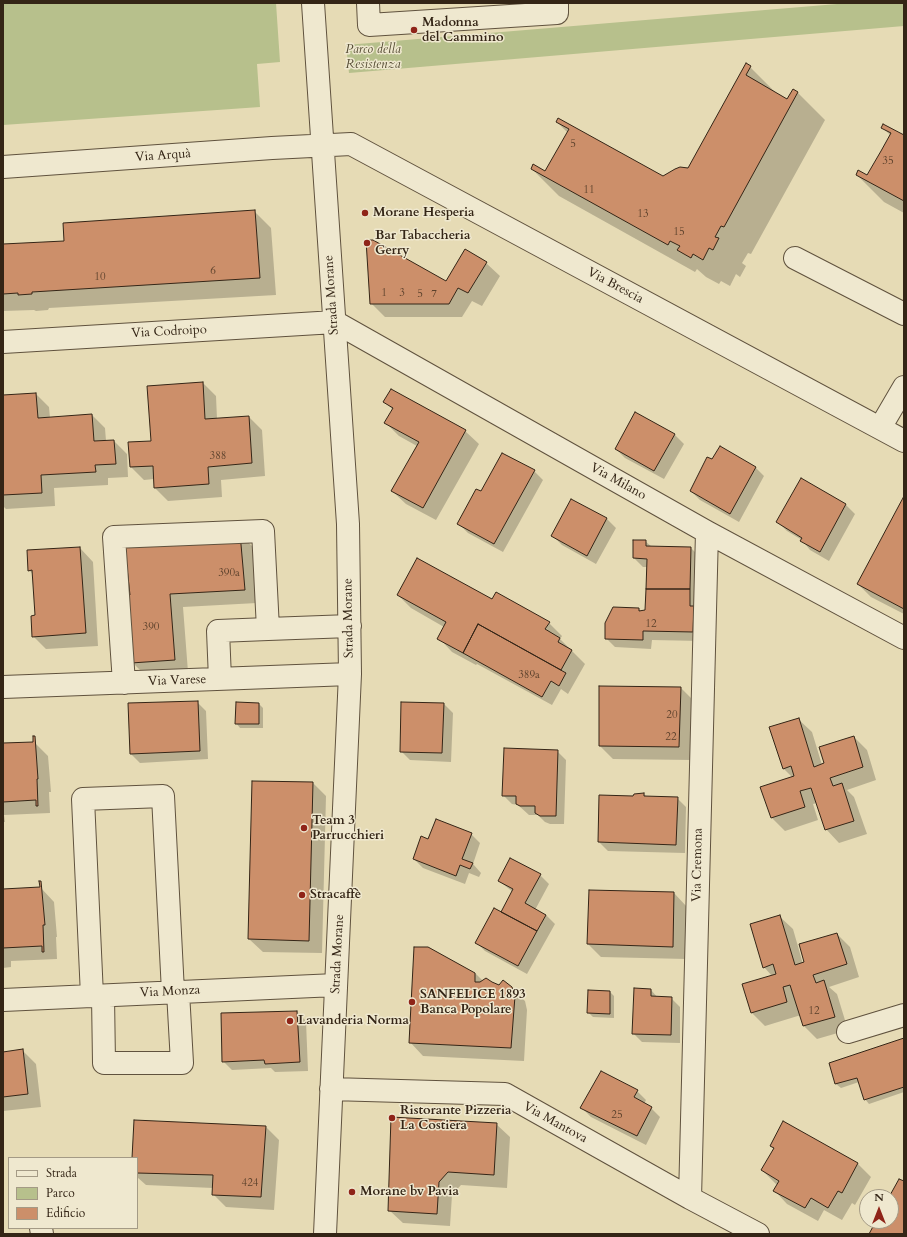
<!DOCTYPE html>
<html>
<head>
<meta charset="utf-8">
<style>
	body { margin:0 }
	#map { position:relative; width:907px; height:1237px; overflow:hidden; background:#e6dbb5; font-family:Cardo,serif }
	canvas { display:block }
	.frame { position:absolute; inset:0; border:4px solid #342516; pointer-events:none }
	.legend { position:absolute; left:8px; top:1157px; width:130px; height:72px; box-sizing:border-box; background:#efe8cf; border:1px solid #a49a85; margin:0; padding:5px 7px; list-style:none; font-size:12px; color:#342516 }
	.legend li { display:flex; align-items:center; gap:8px; height:20px }
	.legend b { width:20px; border:1px solid #a49a85 }
	.north { position:absolute; left:859px; top:1189px; width:40px; height:40px; box-sizing:border-box; background:#efe8cf; border:1px solid #a49a85; border-radius:50%; rotate:0deg; font-size:11px; font-weight:700; line-height:16px; text-align:center; color:#342516 }
	.north::after { content:''; display:block; margin:auto; width:14px; height:18px; background:#8f2418; clip-path:polygon(50% 0,100% 100%,50% 72%,0 100%) }
</style>
</head>
<body>
<div id="map">
<canvas width="907" height="1237"></canvas>
<div class="frame"></div>
<ul class="legend">
<li><b style="height:5px;background:#efe8cf"></b>Strada</li>
<li><b style="height:11px;background:#b7c08c"></b>Parco</li>
<li><b style="height:11px;background:#cc8f6a"></b>Edificio</li>
</ul>
<div class="north">N</div>
</div>
<script>
const context = document.querySelector('canvas').getContext('2d');
context.lineJoin = 'round';
function fill(path, color) {
  context.fillStyle = color;
  context.fill(path, 'evenodd');
}
function shape(rows) {
  const path = new Path2D();
  for (const r of rows) {
    path.moveTo(r[0], r[1]);
    for (let i = 2; i < r.length; i += 2) path.lineTo(r[i], r[i + 1]);
  }
  return path;
}
function strokePath(path, color, width, dash) {
  context.strokeStyle = color;
  context.lineWidth = width;
  context.lineCap = dash ? 'butt' : 'round';
  context.setLineDash(dash || []);
  context.stroke(path);
}
function label(font, color, halo, rows, align = 'center') {
  context.font = font + ' Cardo,serif';
  context.lineWidth = 3;
  context.setLineDash([]);
  context.textBaseline = 'middle';
  context.strokeStyle = halo;
  context.fillStyle = color;
  for (const [text, x, y, turn = 0] of rows) {
    context.save();
    context.translate(x, y);
    context.rotate((+turn || 0) * Math.PI / 180);
    context.textAlign = isNaN(turn) ? turn : align;
    if (halo) context.strokeText(text, 0, 0);
    context.fillText(text, 0, 0);
    context.restore();
  }
}
const green = shape([
	[3,3,276,3,280,62,257,64,260,107,3,125],
	[849,3,904,3,904,26,349,73,346,45]
]);
const shadow = shape([
	[750,67,777,94,788,100,793,90,798,93,825,120,751,254,748,253,742,263,746,266,740,277,736,274,730,286,721,281,719,284,706,277,697,269,695,272,559,196,532,169,546,172,568,133,557,122,663,177,688,169],
	[882,127,904,136,904,213,884,202,857,175,868,177,890,135],
	[254,211,271,228,276,295,49,308,48,310,36,311,34,310,3,311,3,246,65,242],
	[465,250,486,263,500,276,482,306,472,301,462,317,385,317,371,303,446,282],
	[203,383,216,396,217,419,249,417,262,430,265,476,221,480,222,497,168,501,155,488,154,479,144,480,131,467],
	[36,394,49,407,50,418,92,415,105,428,106,441,114,441,127,454,128,477,108,478,108,485,54,488,55,506,6,509,3,506,3,396],
	[385,402,465,431,479,444,436,520,406,504,392,491,417,446,399,436,386,423,393,410],
	[635,413,675,435,684,444,664,479,625,458,616,449],
	[755,467,764,476,739,522,700,500,691,491],
	[534,471,543,480,503,552,468,533,459,524,481,493],
	[801,480,846,505,855,514,829,561,810,550,802,540,787,531,778,522],
	[904,498,904,614,871,597,858,584],
	[572,501,607,519,616,528,596,564,562,545,553,536],
	[240,534,253,547,257,603,183,607,188,672,145,675,132,662,130,596],
	[645,541,652,547,691,548,700,557,701,641,652,640,651,649,615,647,606,638,639,609,641,612,646,611,647,567,643,567,634,558],
	[80,548,93,562,98,646,46,649,33,636,36,616,34,575,29,570],
	[398,595,493,601,549,623,562,636,560,639,585,664,568,694,561,689,552,705,477,664,476,665,452,652,439,638,444,627,411,608],
	[681,688,694,701,692,760,613,759,600,746],
	[197,702,206,711,208,759,140,763,131,754],
	[402,703,444,704,453,713,451,762,410,760,401,751],
	[259,704,263,708,263,728,240,728,236,723],
	[798,719,812,732,822,765,854,737,867,750,876,780,847,790,854,797,867,834,839,843,826,829,817,803,813,804,818,820,785,831,772,818,792,777,784,769],
	[35,743,48,756,51,792,49,792,50,813,4,815,5,822,3,822,3,744],
	[557,751,566,760,564,824,550,824,545,822,538,815,529,815,518,805,512,804,503,795],
	[313,783,326,796,322,953,263,952,249,939],
	[644,794,647,797,677,798,686,807,685,853,608,851,599,842,635,795],
	[471,834,480,843,473,864,481,873,479,877,469,873,465,884,423,868,414,859,429,840],
	[540,875,549,884,535,910,546,915,555,924,527,974,485,951,476,942,502,913,513,892,499,881],
	[41,888,54,902,57,937,56,937,57,959,11,961,11,967,3,968,3,890],
	[590,891,674,893,687,907,686,959,601,957,588,944],
	[779,916,793,929,803,964,837,934,850,947,859,977,829,987,837,994,848,1030,817,1039,804,1026,801,1015,765,1026,752,1013,772,976,764,967],
	[475,973,483,981,511,988,525,1001,527,1010,524,1061,423,1056,410,1042],
	[651,990,658,998,671,998,680,1007,680,1043,642,1042,633,1033],
	[589,991,610,992,614,996,614,1018,593,1017,588,1012],
	[297,1012,306,1021,308,1071,275,1072,271,1068,232,1070,223,1061],
	[904,1039,904,1092,869,1104,865,1099,859,1082,841,1088,836,1084,830,1063],
	[22,1050,36,1064,41,1107,3,1111,3,1053],
	[637,1091,646,1100,644,1104,651,1108,660,1117,646,1145,591,1117,582,1108],
	[784,1123,858,1164,871,1177,855,1205,852,1203,842,1220,824,1210,818,1221,787,1204,774,1190,777,1185,762,1170,774,1149,771,1146],
	[496,1124,510,1137,507,1188,461,1185,452,1195,450,1226,403,1223,389,1210],
	[266,1127,279,1140,274,1210,226,1207,213,1194,213,1188,146,1185,137,1177,137,1158,133,1158]
]);
const building = shape([
	[746,63,751,66,746,75,787,99,793,89,798,92,724,227,721,226,715,237,719,238,713,250,709,248,703,260,693,254,691,258,677,250,680,246,670,241,668,245,531,169,533,164,545,171,569,129,556,122,558,118,663,176,675,169,680,167,688,168,746,63],
	[883,124,904,135,904,201,856,175,858,170,867,175,881,151,891,133,881,128,883,124],
	[255,210,260,278,32,292,32,294,18,295,18,293,3,294,3,244,64,241,63,223,255,210],
	[366,240,373,240,446,281,465,249,487,262,468,293,458,288,449,304,370,304,366,240],
	[203,382,205,419,249,416,252,463,208,467,209,484,154,488,153,466,130,467,128,442,151,441,147,386,203,382],
	[391,389,466,430,423,508,391,491,419,442,384,423,393,408,383,402,391,389],
	[36,393,38,418,92,414,94,441,114,440,116,464,95,465,96,472,41,475,42,493,3,495,3,395,36,393],
	[635,412,675,434,654,471,615,449,635,412],
	[720,446,756,467,730,514,690,491,707,457,712,459,720,446],
	[502,453,535,470,494,544,457,524,476,489,481,491,502,453],
	[801,478,846,504,820,552,800,541,802,538,776,522,801,478],
	[904,496,904,609,857,584,904,496],
	[571,499,607,518,587,556,551,536,571,499],
	[240,533,245,590,170,594,175,660,131,663,129,595,130,595,124,541,240,533],
	[633,540,646,540,646,546,691,547,690,589,646,589,647,559,633,558,633,540],
	[80,547,86,633,32,637,31,616,35,615,32,570,28,571,27,550,80,547],
	[417,558,492,599,496,592,550,622,545,629,560,638,558,642,572,650,561,670,478,624,463,653,437,639,446,622,397,595,417,558],
	[646,589,690,589,690,606,694,606,693,632,643,631,643,640,605,639,605,623,613,607,639,608,639,611,645,610,646,589],
	[478,624,566,673,559,686,551,681,542,697,463,653,478,624],
	[599,686,681,687,679,747,599,746,599,686],
	[198,701,200,751,130,754,128,703,198,701],
	[236,702,259,703,259,724,235,724,236,702],
	[401,702,444,703,442,753,400,752,401,702],
	[799,718,814,767,824,763,819,747,854,736,863,767,830,778,833,786,842,783,854,821,825,830,811,788,800,791,805,807,771,818,760,787,794,776,791,766,783,769,769,727,799,718],
	[33,736,35,736,38,779,37,779,38,806,36,806,36,800,3,802,3,743,33,742,33,736],
	[504,748,558,750,556,816,540,816,535,813,535,806,520,806,516,804,516,796,502,796,504,748],
	[252,781,313,782,309,941,248,939,252,781],
	[644,793,644,796,678,797,676,845,598,842,599,795,633,796,634,794,644,793],
	[436,819,472,833,462,859,473,863,470,869,460,865,456,876,413,859,421,836,428,839,436,819],
	[510,858,541,874,525,903,546,915,537,931,501,912,513,889,498,881,510,858],
	[39,881,41,881,45,925,43,925,44,952,42,952,42,946,3,948,3,889,40,887,39,881],
	[589,890,674,892,673,947,587,944,589,890],
	[494,908,537,931,518,966,475,943,494,908],
	[780,915,795,965,804,962,799,944,837,933,847,964,813,975,816,983,824,980,835,1017,803,1026,790,985,783,987,787,1002,751,1013,742,984,776,974,773,964,763,968,750,924,780,915],
	[414,947,428,947,475,973,475,982,480,982,486,978,492,982,499,985,503,980,512,987,515,996,511,1048,409,1043,414,947],
	[634,988,651,989,651,996,672,997,671,1035,632,1034,634,988],
	[588,990,610,991,610,1014,587,1013,588,990],
	[297,1011,300,1062,265,1064,264,1060,222,1062,221,1013,297,1011],
	[904,1038,904,1087,864,1100,857,1078,835,1084,829,1063,904,1038],
	[23,1049,28,1094,3,1097,3,1052,23,1049],
	[601,1071,638,1090,634,1097,652,1107,637,1136,580,1108,601,1071],
	[391,1117,497,1123,494,1175,448,1172,439,1182,437,1214,388,1211,391,1117],
	[134,1120,266,1126,261,1197,212,1195,213,1175,137,1173,137,1158,132,1158,134,1120],
	[783,1121,858,1163,842,1193,838,1191,828,1208,811,1198,805,1208,773,1191,779,1181,761,1170,774,1148,770,1146,783,1121],
	[899,1179,904,1181,904,1234,869,1234,876,1221,891,1221,891,1197,889,1197,899,1179]
]);
const minor = shape([
	[313,3,348,524,350,674,325,1234],
	[368,3,369,25,557,13,557,3],
	[3,167,272,148,351,144,904,441],
	[795,258,904,314],
	[3,342,335,322,707,532,904,638],
	[880,428,904,387],
	[220,679,218,631,268,629],
	[124,683,114,537,263,531,268,629,350,626],
	[3,687,350,674],
	[92,996,83,799,163,796,173,992],
	[103,996,104,1063,182,1063,178,992],
	[3,1000,336,985],
	[848,1032,904,1015],
	[331,1089,505,1094,690,1198,758,1234],
	[690,1198,707,532],
	[41,1228,42,1234]
]);
const markers = [
	[414,30,4,"#8f2418"],
	[365,213,4,"#8f2418"],
	[367,243,4,"#8f2418"],
	[304,828,4,"#8f2418"],
	[302,895,4,"#8f2418"],
	[412,1002,4,"#8f2418"],
	[290,1021,4,"#8f2418"],
	[392,1118,4,"#8f2418"],
	[352,1192,4,"#8f2418"]
];
const numberNames = [
	["5",573,144],
	["35",888,161],
	["11",589,190],
	["13",643,214],
	["15",679,232],
	["6",213,271],
	["10",100,277],
	["1",384,293],
	["3",402,293],
	["5",420,294],
	["7",434,294],
	["388",218,456],
	["390a",229,573],
	["12",651,624],
	["390",151,627],
	["389a",529,675],
	["20",672,715],
	["22",671,737],
	["12",814,1011],
	["25",617,1115],
	["424",250,1183]
];
const poiNames = [
	["Madonna",422,23],
	["del Cammino",422,38],
	["Morane Hesperia",373,213],
	["Bar Tabaccheria",375,236],
	["Gerry",375,251],
	["Team 3",312,821],
	["Parrucchieri",312,836],
	["Stracaffè",310,895],
	["SANFELICE 1893",420,995],
	["Banca Popolare",420,1010],
	["Lavanderia Norma",298,1021],
	["Ristorante Pizzeria",400,1111],
	["La Costiera",400,1126],
	["Morane bv Pavia",360,1192]
];
const parkNames = [
	["Parco della",373,50],
	["Resistenza",373,65]
];
const streetNames = [
	["Via Arquà",163,156,-4],
	["Via Brescia",615,286,28],
	["Strada Morane",332,295,-94],
	["Via Codroipo",169,332,-3],
	["Via Milano",618,482,29],
	["Strada Morane",349,618,-91],
	["Via Varese",177,681,-2],
	["Via Cremona",698,865,-89],
	["Strada Morane",338,954,-87],
	["Via Monza",170,992,-3],
	["Via Mantova",555,1123,29]
];
fill(green, '#b7c08c');
fill(shadow, '#0003');
fill(building, '#cc8f6a');
strokePath(building, '#342516', 1);
strokePath(minor, '#60523e', 24);
strokePath(minor, '#efe8cf', 22);
for (const [x, y, r, color] of markers) {
  const dot = new Path2D();
  dot.arc(x, y, r, 0, 2 * Math.PI);
  context.fillStyle = color;
  context.fill(dot);
  strokePath(dot, '#efe8cf', 1.5);
}
label('11px', '#5a402b', null, numberNames);
label('bold 13px', '#342516', '#efe8cf', poiNames, 'left');
label('italic 13px', '#554c34', '#efe8cf', parkNames);
label('13px', '#342516', '#efe8cf', streetNames);
</script>
</body>
</html>
